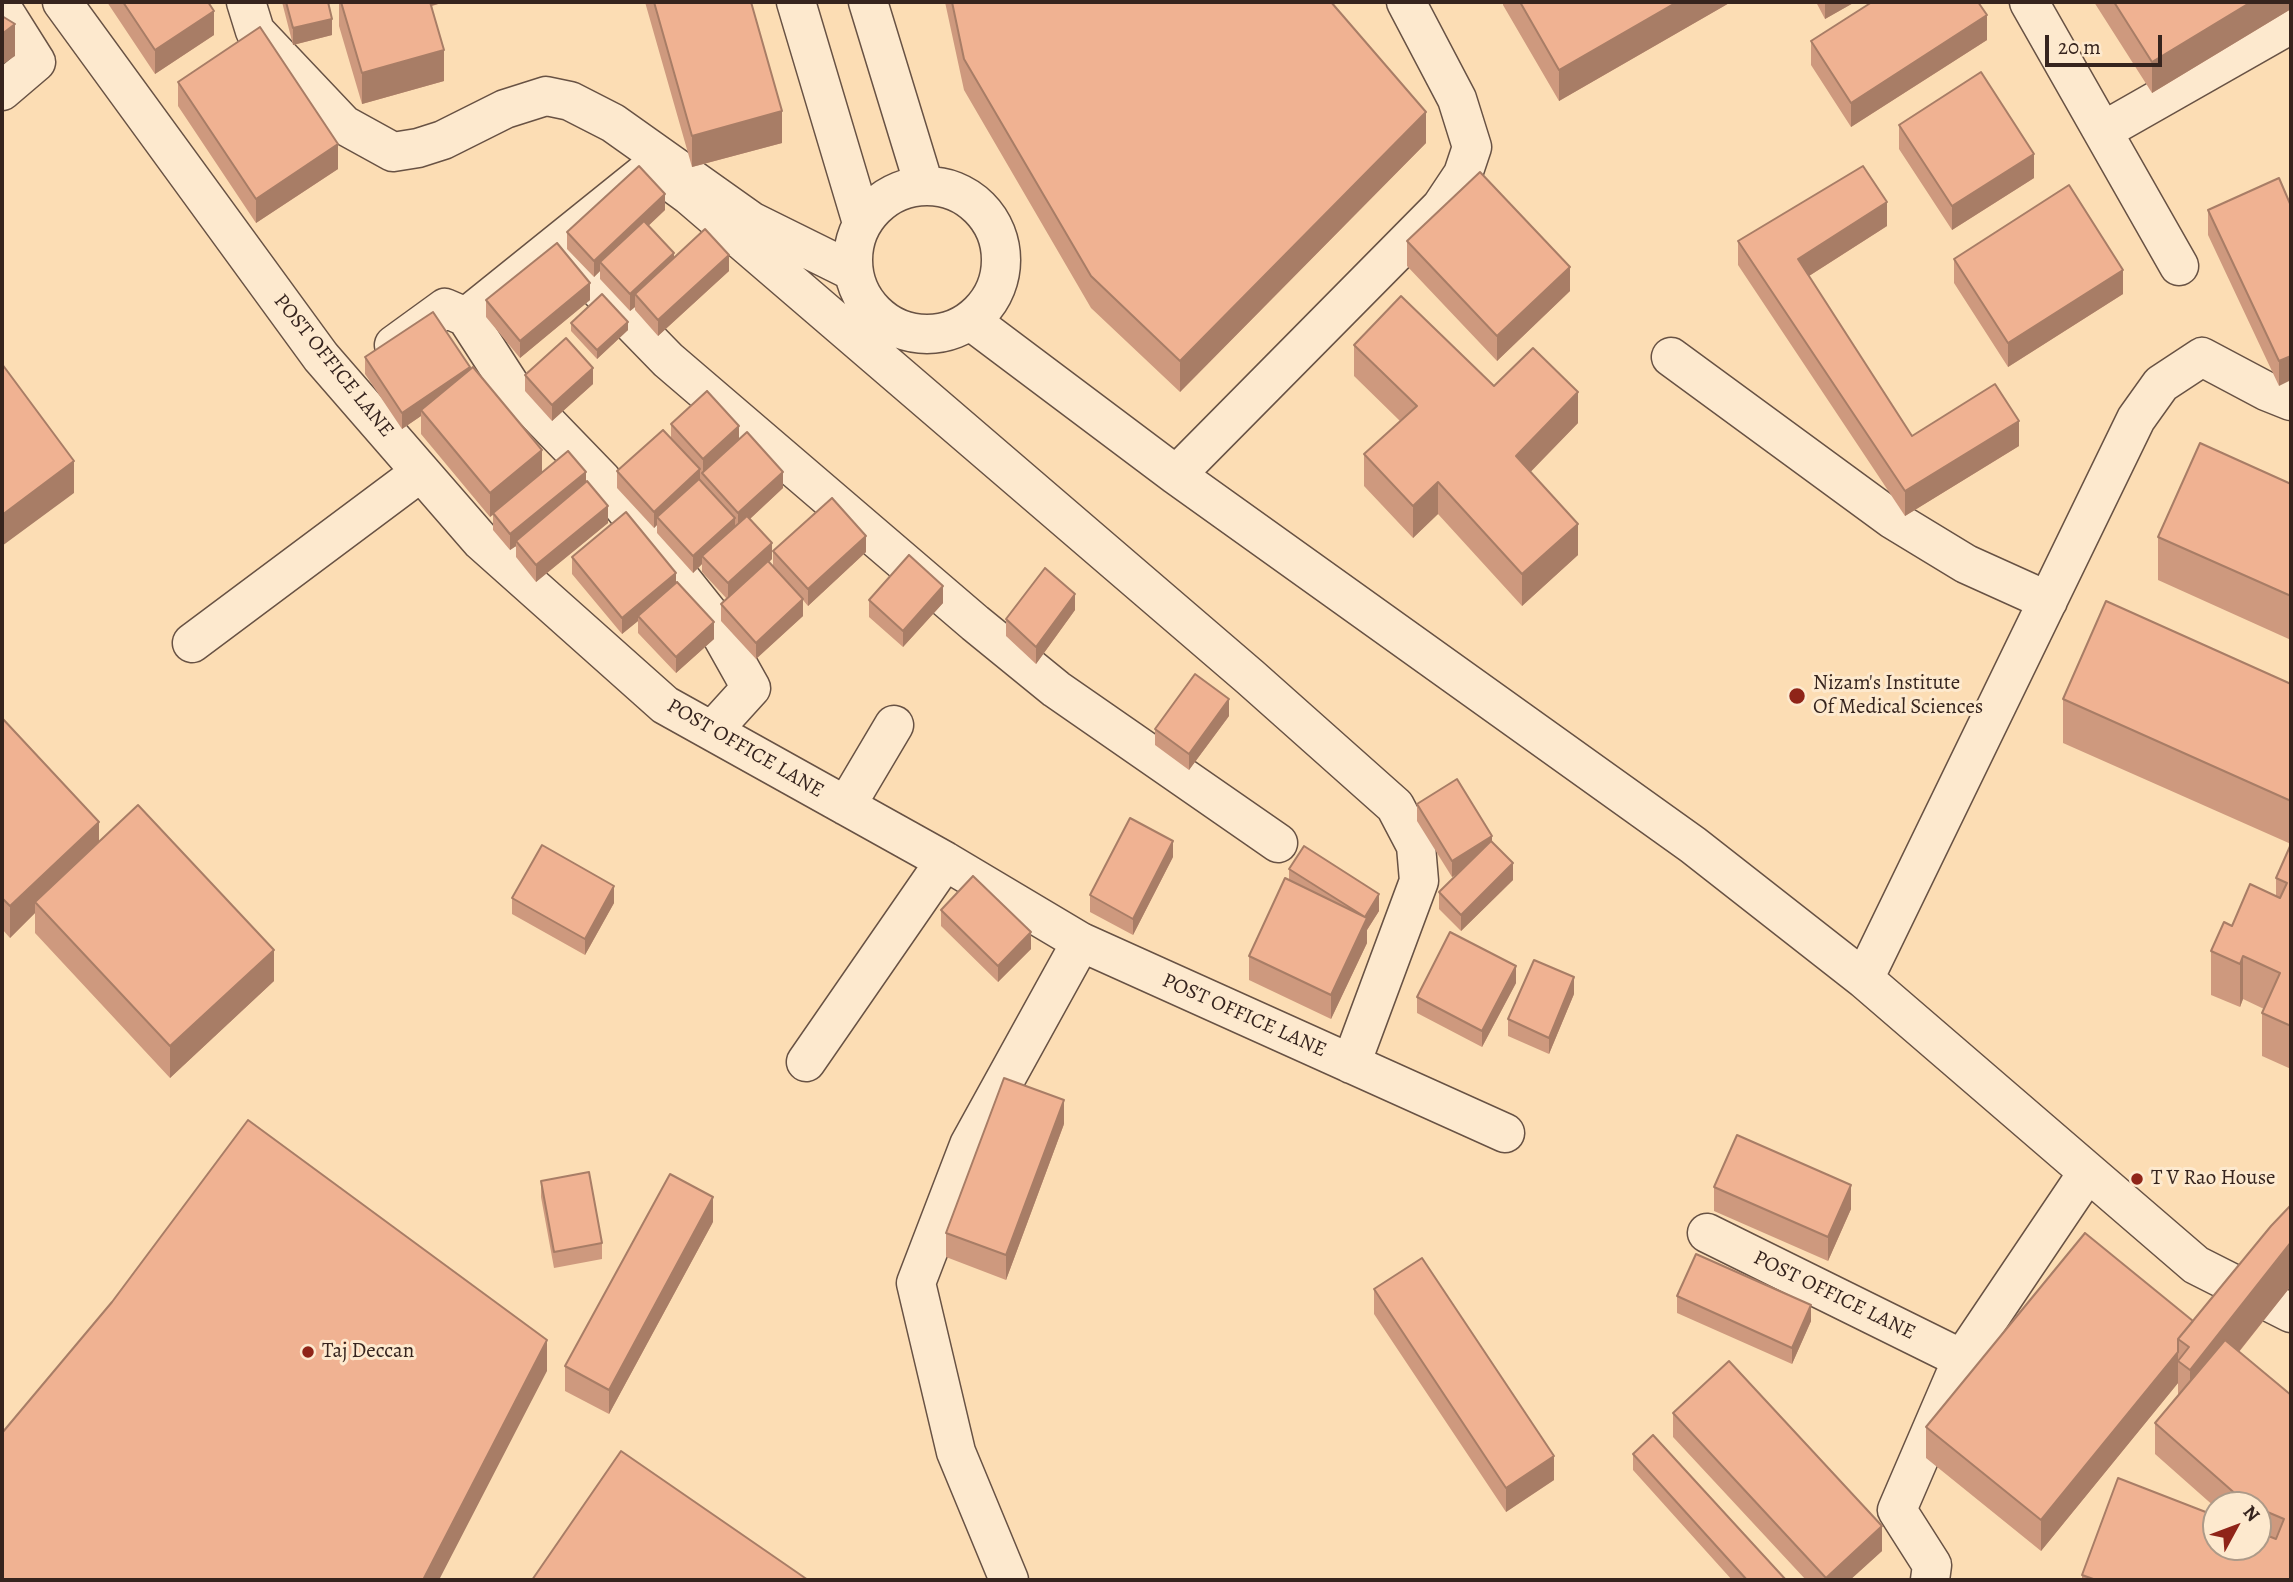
<!DOCTYPE html>
<html>
<head>
<meta charset="utf-8">
<style>
	body { margin:0 }
	#map { position:relative; width:2293px; height:1582px; overflow:hidden; background:#fcddb4; font-family:Alegreya,serif }
	canvas { display:block }
	.frame { position:absolute; inset:0; border:4px solid #36241e; pointer-events:none }
	.north { position:absolute; left:2202px; top:1491px; width:70px; height:70px; box-sizing:border-box; background:#fde9ce; border:2px solid #ad9a88; border-radius:50%; rotate:49deg; font-size:19px; font-weight:700; line-height:28px; text-align:center; color:#36241e }
	.north::after { content:''; display:block; margin:auto; width:24px; height:32px; background:#8f2418; clip-path:polygon(50% 0,100% 100%,50% 72%,0 100%) }
	.scale { position:absolute; left:2045px; top:35px; width:117px; height:32px; box-sizing:border-box; border:4px solid #36241e; border-top:0; padding-left:9px; font-size:21px; line-height:24px; white-space:nowrap; color:#36241e; -webkit-text-stroke:5px #fde9ce; paint-order:stroke }
</style>
</head>
<body>
<div id="map">
<canvas width="2293" height="1582"></canvas>
<div class="frame"></div>
<div class="north">N</div>
<div class="scale">20 m</div>
</div>
<script>
const context = document.querySelector('canvas').getContext('2d');
context.lineJoin = 'round';
function shape(rows) {
  const path = new Path2D();
  for (const r of rows) {
    if (r.length === 3) {
      path.moveTo(r[0] + r[2], r[1]);
      path.arc(r[0], r[1], r[2], 0, 2 * Math.PI);
      continue;
    }
    path.moveTo(r[0], r[1]);
    for (let i = 2; i < r.length; i += 2) path.lineTo(r[i], r[i + 1]);
  }
  return path;
}
function strokePath(path, color, width, dash) {
  context.strokeStyle = color;
  context.lineWidth = width;
  context.lineCap = dash ? 'butt' : 'round';
  context.setLineDash(dash || []);
  context.stroke(path);
}
function fill(path, color) {
  context.fillStyle = color;
  context.fill(path, 'evenodd');
}
function label(font, color, halo, rows, align = 'center') {
  context.font = font + ' Alegreya,serif';
  context.lineWidth = 6;
  context.setLineDash([]);
  context.textBaseline = 'middle';
  context.strokeStyle = halo;
  context.fillStyle = color;
  for (const [text, x, y, turn = 0] of rows) {
    context.save();
    context.translate(x, y);
    context.rotate((+turn || 0) * Math.PI / 180);
    context.textAlign = isNaN(turn) ? turn : align;
    if (halo) context.strokeText(text, 0, 0);
    context.fillText(text, 0, 0);
    context.restore();
  }
}
const minor = shape([
	[62,2,321,357,481,541,665,705,945,861,1081,942,1505,1133],
	[246,2,255,31,344,125,393,152,418,148,443,140,505,109,546,96,570,101,613,123,751,221,854,272],
	[796,2,862,223],
	[868,2,924,185],
	[2029,2,2179,266],
	[2,8,36,62,2,91],
	[2103,131,2291,24],
	[927,260,74],
	[556,245,668,360,975,623,1056,689,1278,843],
	[466,317,645,173,660,174,690,196,1250,677,1395,806,1416,846,1419,881,1351,1064],
	[971,321,1176,475,1693,845,1864,979],
	[394,345,445,308,466,317,510,385,602,480,710,615,751,688,712,731],
	[1671,357,1892,519,1966,564,2048,601],
	[2291,401,2266,391,2202,357,2161,384,2136,419,1864,979,2196,1265,2291,1313],
	[1176,475,1441,207,1463,174,1472,147,1457,99,1406,2],
	[192,643,421,472],
	[846,806,894,725],
	[806,1062,945,861],
	[1707,1233,1962,1359],
	[1009,1580,956,1452,916,1283,969,1145,1081,942],
	[1930,1580,1932,1565,1897,1510,1962,1359,2088,1172]
]);
const wall = shape([
	[107,2,208,2,214,35,155,74],
	[282,2,328,2,332,35,293,45],
	[339,2,445,2,432,6,444,81,362,104,339,26],
	[645,2,751,2,782,143,692,167],
	[945,2,1331,2,1426,143,1180,392,1091,308,964,90],
	[1503,2,1731,2,1559,101,1503,5],
	[1816,2,1855,2,1825,19],
	[2094,2,2291,2,2291,9,2152,93],
	[1987,40,1851,127,1811,65,1811,41],
	[178,82,338,169,256,223,178,106],
	[1899,125,2034,178,1952,230,1899,149],
	[2291,206,2279,386,2208,235,2208,210],
	[665,210,648,226,674,257,729,271,658,336,635,310,635,307,630,311,600,279,600,271,594,277,567,249,567,232],
	[1887,226,1809,276,1912,436,2019,446,1905,516,1738,265,1738,241],
	[1407,241,1570,291,1497,361,1407,266],
	[1954,259,2123,294,2008,367,1954,283],
	[486,300,590,300,520,358,486,317],
	[571,323,628,330,597,359,571,331],
	[1354,345,1494,386,1578,423,1530,472,1578,555,1522,606,1438,514,1413,538,1364,486,1364,454,1400,421,1354,376],
	[365,357,470,369,542,473,586,482,608,523,536,582,516,557,516,546,510,550,493,530,493,515,490,517,421,434,421,416,402,429,365,374],
	[525,375,593,384,552,421,525,391],
	[671,424,739,439,783,488,750,519,772,559,769,562,773,567,773,551,866,552,808,606,803,600,803,616,756,659,721,621,721,604,727,599,702,572,702,564,693,573,657,533,657,525,654,528,617,488,617,471,671,438],
	[2291,484,2291,640,2158,580,2158,537],
	[572,557,676,582,714,639,676,673,638,633,638,621,622,634,572,574],
	[869,600,943,603,903,647,869,617],
	[1075,610,1036,664,1006,636,1006,619],
	[2291,684,2291,1069,2262,1056,2262,1013,2264,1009,2243,999,2240,1007,2211,995,2211,951,2232,926,2276,896,2276,878,2291,844,2063,743,2063,699],
	[1229,716,1189,770,1155,745,1155,729],
	[2,718,99,842,274,981,170,1078,35,933,35,913,10,938,2,929],
	[1417,804,1492,842,1513,880,1461,931,1439,909,1439,892,1459,873,1452,877,1417,821],
	[1173,857,1133,935,1090,912,1090,895],
	[1289,869,1379,911,1367,930,1367,943,1331,1019,1249,980,1249,956,1289,880],
	[512,898,614,903,585,955,512,914],
	[941,910,1031,949,998,982,941,926],
	[1516,983,1482,1047,1417,1013,1417,997],
	[1574,994,1549,1054,1508,1036,1508,1019],
	[1064,1124,1006,1280,946,1257,946,1233],
	[541,1181,602,1243,602,1259,554,1268,541,1197],
	[1714,1187,1851,1209,1828,1261,1714,1211],
	[2291,1205,2291,1286,2239,1352,2291,1395,2291,1580,2082,1580,2082,1575,2258,1547,2258,1505,2216,1505,2216,1508,2155,1454,2155,1423,2178,1396,2178,1383,2041,1551,1926,1458,1926,1427,2193,1321],
	[713,1222,609,1414,565,1391,565,1366],
	[1374,1289,1554,1480,1506,1512,1374,1314],
	[1677,1296,1811,1321,1792,1364,1677,1313],
	[1673,1413,1882,1551,1850,1580,1806,1580,1673,1437],
	[1633,1454,1786,1580,1732,1580,1633,1470]
]);
const shadedWall = shape([
	[423,2,445,2,423,8],
	[1677,2,1731,2,1559,101,1559,70],
	[1825,2,1855,2,1825,19],
	[2251,2,2291,2,2291,9,2152,93,2152,62],
	[214,11,214,35,155,74,155,50],
	[1987,15,1987,40,1851,127,1851,103],
	[332,19,332,35,293,45,293,28],
	[15,24,15,56,2,65,2,34],
	[444,50,444,81,362,104,362,73],
	[782,111,782,143,692,167,692,136],
	[1426,112,1426,143,1180,392,1180,361],
	[338,144,338,169,256,223,256,199],
	[2034,154,2034,178,1952,230,1952,206],
	[665,194,665,210,605,267,600,262,600,271,594,277,594,261],
	[1887,202,1887,226,1798,283,1798,259],
	[674,253,674,269,635,294,635,307,630,311,630,294],
	[729,255,729,271,658,336,658,320],
	[1570,267,1570,291,1497,361,1497,336],
	[2123,270,2123,294,2008,367,2008,343],
	[590,283,590,300,520,358,520,341],
	[628,322,628,330,597,359,597,350],
	[2291,356,2291,380,2279,386,2279,361],
	[470,367,470,384,421,410,421,416,402,429,402,413],
	[593,368,593,384,552,421,552,405],
	[1578,392,1578,423,1516,487,1516,456],
	[2019,421,2019,446,1905,516,1905,491],
	[739,426,739,442,703,475,703,459],
	[542,450,542,474,490,517,490,493],
	[74,461,74,493,2,546,2,515],
	[700,469,700,485,657,517,657,525,654,528,654,512],
	[586,472,586,488,516,541,516,546,510,550,510,534],
	[783,472,783,488,738,530,738,513],
	[1438,482,1438,514,1413,538,1413,506],
	[608,506,608,523,536,582,536,565],
	[735,518,735,534,702,556,702,564,693,573,693,556],
	[1578,524,1578,555,1522,606,1522,574],
	[866,536,866,552,808,606,808,589],
	[772,543,772,559,728,600,728,583],
	[676,573,676,589,638,616,638,621,622,634,622,618],
	[943,586,943,603,903,647,903,631],
	[1075,594,1075,610,1036,664,1036,647],
	[803,599,803,616,756,659,756,643],
	[714,622,714,639,676,673,676,657],
	[1229,699,1229,716,1189,770,1189,754],
	[99,822,99,853,35,902,35,913,10,938,10,906],
	[1492,836,1492,852,1452,877,1452,861],
	[1173,841,1173,857,1133,935,1133,919],
	[1513,863,1513,880,1461,931,1461,915],
	[614,886,614,903,585,955,585,939],
	[1379,894,1379,911,1367,930,1367,943,1331,1019,1331,995,1365,918],
	[1031,932,1031,949,998,982,998,966],
	[274,950,274,981,170,1078,170,1046],
	[2243,956,2243,999,2240,1007,2240,964],
	[1516,966,1516,983,1482,1047,1482,1031],
	[1574,977,1574,994,1549,1054,1549,1038],
	[1064,1100,1064,1124,1006,1280,1006,1255],
	[1851,1185,1851,1209,1828,1261,1828,1237],
	[713,1197,713,1222,609,1414,609,1390],
	[2291,1242,2291,1286,2190,1413,2190,1370],
	[1811,1305,1811,1321,1792,1364,1792,1348],
	[547,1340,547,1371,439,1580,423,1580],
	[2178,1352,2178,1383,2041,1551,2041,1520],
	[1554,1456,1554,1480,1506,1512,1506,1488],
	[1882,1526,1882,1551,1850,1580,1826,1580,1826,1578]
]);
const building = shape([
	[123,2,208,2,214,11,155,50,123,2],
	[286,2,328,2,332,19,293,28,286,2],
	[341,2,430,2,444,50,362,73,341,2],
	[654,2,751,2,782,111,692,136,654,2],
	[952,2,1331,2,1426,112,1180,361,1091,276,964,59,952,2],
	[1520,2,1677,2,1559,70,1520,2],
	[1872,2,1978,2,1987,15,1851,103,1811,41,1872,2],
	[2114,2,2251,2,2152,62,2114,2],
	[2,16,15,24,2,34,2,16],
	[260,27,338,144,256,199,178,82,260,27],
	[1981,72,2034,154,1952,206,1899,125,1981,72],
	[639,166,665,194,594,261,567,232,639,166],
	[1863,166,1887,202,1798,259,1912,436,1995,384,2019,421,1905,491,1738,241,1863,166],
	[1480,172,1570,267,1497,336,1407,241,1480,172],
	[2279,178,2291,206,2291,356,2279,361,2208,210,2279,178],
	[2069,185,2123,270,2008,343,1954,259,2069,185],
	[644,221,674,253,630,294,600,262,644,221],
	[705,229,729,255,658,320,635,294,705,229],
	[557,243,590,283,520,341,486,300,557,243],
	[602,294,628,322,597,350,571,323,602,294],
	[1401,296,1494,386,1533,348,1578,392,1516,456,1578,524,1522,574,1438,482,1413,506,1364,454,1417,406,1354,345,1401,296],
	[433,312,470,367,402,413,365,357,433,312],
	[566,338,593,368,552,405,525,375,566,338],
	[2,364,74,461,2,515,2,364],
	[473,367,542,450,490,493,421,410,473,367],
	[707,391,739,426,703,459,671,424,707,391],
	[663,430,700,469,654,512,617,471,663,430],
	[747,432,783,472,738,513,702,473,747,432],
	[2200,443,2291,484,2291,596,2158,537,2200,443],
	[568,451,586,472,510,534,493,513,568,451],
	[699,479,735,518,693,556,657,517,699,479],
	[587,481,608,506,536,565,516,541,587,481],
	[832,498,866,536,808,589,773,551,832,498],
	[626,512,676,573,622,618,572,557,626,512],
	[747,516,772,543,728,583,702,556,747,516],
	[909,555,943,586,903,631,869,600,909,555],
	[768,561,803,599,756,643,721,604,768,561],
	[1045,568,1075,594,1036,647,1006,619,1045,568],
	[677,582,714,622,676,657,638,616,677,582],
	[2106,601,2291,684,2291,801,2063,699,2106,601],
	[1195,674,1229,699,1189,754,1155,729,1195,674],
	[2,718,99,822,10,906,2,898,2,718],
	[1457,779,1492,836,1452,861,1417,804,1457,779],
	[138,805,274,950,170,1046,35,902,138,805],
	[1130,818,1173,841,1133,919,1090,895,1130,818],
	[1491,841,1513,863,1461,915,1439,892,1491,841],
	[2291,844,2291,1026,2262,1013,2280,973,2243,956,2240,964,2211,951,2224,922,2232,926,2250,884,2280,898,2287,883,2276,878,2291,844],
	[542,845,614,886,585,939,512,898,542,845],
	[1304,846,1379,894,1365,917,1289,869,1304,846],
	[973,876,1031,932,998,966,941,910,973,876],
	[1285,878,1367,918,1331,995,1249,956,1285,878],
	[1450,932,1516,966,1482,1031,1417,997,1450,932],
	[1534,960,1574,977,1549,1038,1508,1019,1534,960],
	[1004,1078,1064,1100,1006,1255,946,1233,1004,1078],
	[248,1120,547,1340,423,1580,2,1580,2,1433,112,1302,248,1120],
	[1737,1135,1851,1185,1828,1237,1714,1187,1737,1135],
	[589,1172,602,1243,554,1252,541,1181,589,1172],
	[670,1174,713,1197,609,1390,565,1366,670,1174],
	[2291,1205,2291,1242,2190,1370,2178,1361,2189,1347,2178,1339,2271,1226,2291,1205],
	[2085,1233,2193,1321,2178,1339,2178,1352,2041,1520,1926,1427,2085,1233],
	[1696,1254,1811,1305,1792,1348,1677,1296,1696,1254],
	[1422,1258,1554,1456,1506,1488,1374,1289,1422,1258],
	[2225,1340,2291,1395,2291,1580,2096,1580,2082,1575,2118,1478,2216,1516,2216,1547,2258,1547,2258,1532,2276,1539,2284,1519,2258,1508,2258,1505,2247,1504,2155,1423,2225,1340],
	[1729,1361,1882,1526,1826,1578,1673,1413,1729,1361],
	[1653,1435,1786,1580,1747,1580,1633,1454,1653,1435],
	[621,1451,808,1580,532,1580,621,1451]
]);
const markers = [
	[1797,696,9,"#8f2418"],
	[2137,1179,7,"#8f2418"],
	[308,1352,7,"#8f2418"]
];
const streetNames = [
	["POST OFFICE LANE",333,366,51],
	["POST OFFICE LANE",745,749,30],
	["POST OFFICE LANE",1244,1016,24],
	["POST OFFICE LANE",1834,1296,26]
];
const poiNames = [
	["Nizam's Institute",1813,684],
	["Of Medical Sciences",1813,708],
	["T V Rao House",2151,1179],
	["Taj Deccan",322,1352]
];
strokePath(minor, '#685244', 41);
strokePath(minor, '#fde9ce', 38);
fill(wall, '#ce997e');
fill(shadedWall, '#a87d66');
fill(building, '#f0b292');
strokePath(building, '#a87d66', 2);
for (const [x, y, r, color] of markers) {
  const dot = new Path2D();
  dot.arc(x, y, r, 0, 2 * Math.PI);
  context.fillStyle = color;
  context.fill(dot);
  strokePath(dot, '#fde9ce', 2.5);
}
label('21px', '#36241e', '#fde9ce', streetNames);
label('21px', '#36241e', '#fde9ce', poiNames, 'left');
</script>
</body>
</html>
